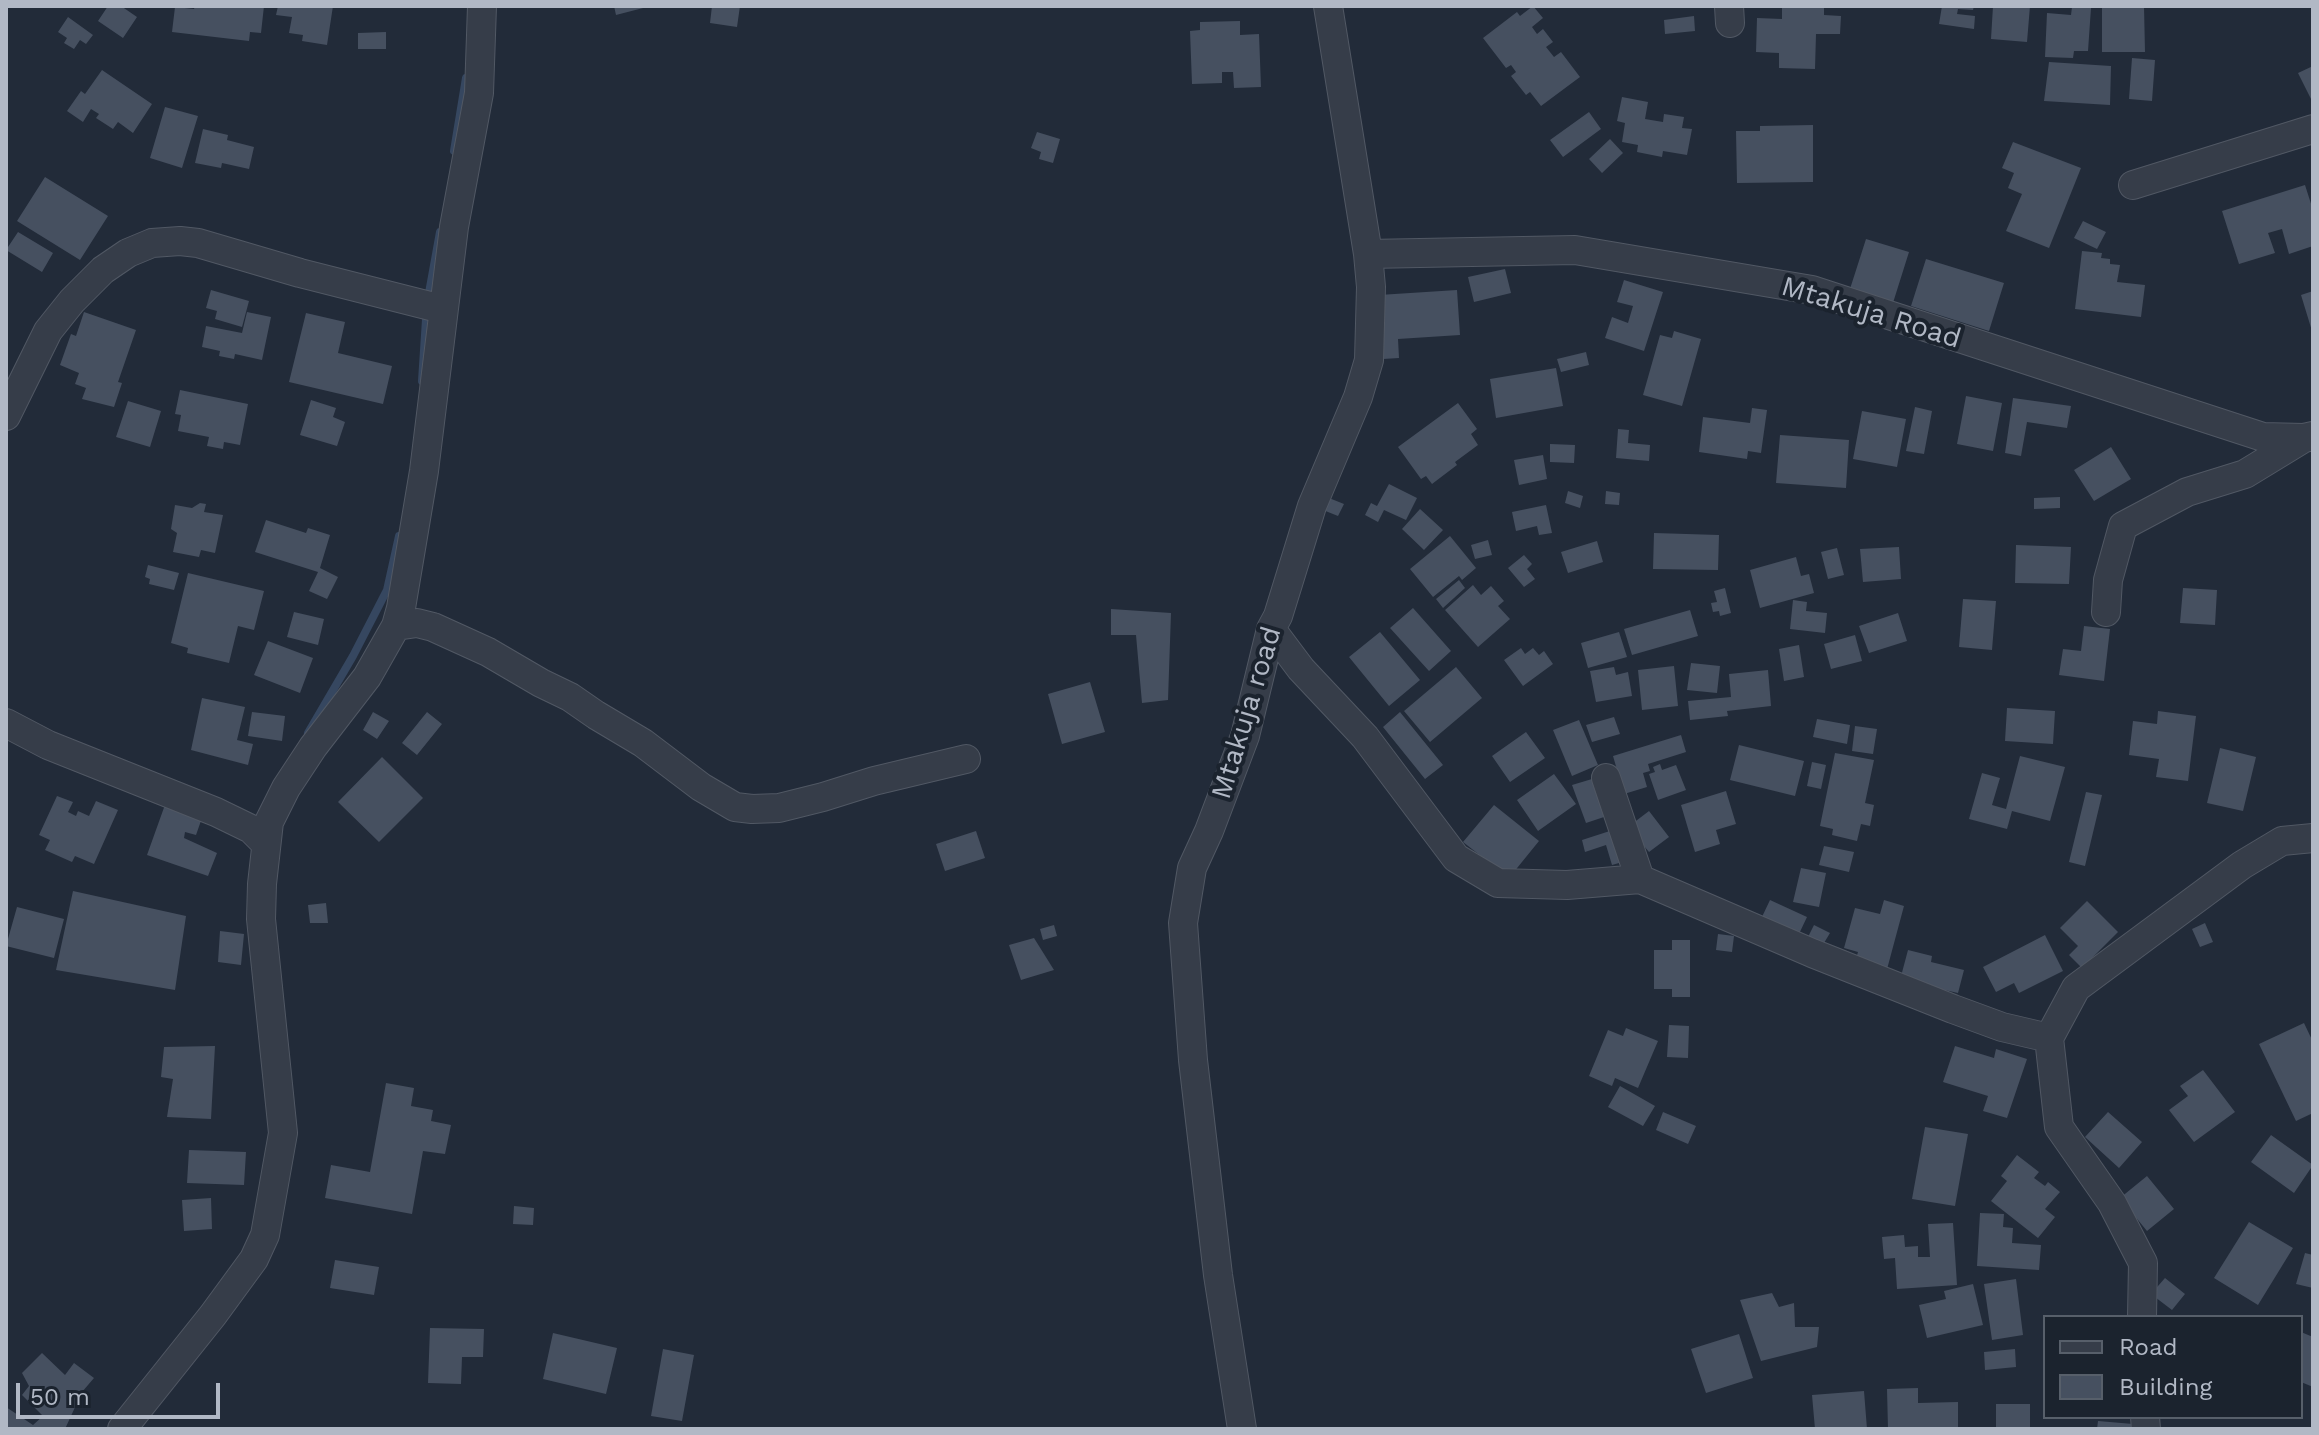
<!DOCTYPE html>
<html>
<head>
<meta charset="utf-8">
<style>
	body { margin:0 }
	#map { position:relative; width:2319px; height:1435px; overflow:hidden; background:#222b39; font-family:"Work Sans",sans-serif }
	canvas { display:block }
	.frame { position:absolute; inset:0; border:8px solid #b1b8c5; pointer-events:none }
	.legend { position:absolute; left:2043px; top:1315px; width:260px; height:104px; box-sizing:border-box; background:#1b232e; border:2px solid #575f6a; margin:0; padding:10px 14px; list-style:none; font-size:24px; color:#b1b8c5 }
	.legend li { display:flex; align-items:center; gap:16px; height:40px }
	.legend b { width:40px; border:2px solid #575f6a }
	.scale { position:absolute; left:16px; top:1383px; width:204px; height:36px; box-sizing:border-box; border:4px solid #b1b8c5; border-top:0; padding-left:10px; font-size:24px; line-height:28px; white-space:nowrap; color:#b1b8c5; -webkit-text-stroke:6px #1b232e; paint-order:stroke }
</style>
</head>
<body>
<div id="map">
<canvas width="2319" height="1435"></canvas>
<div class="frame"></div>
<ul class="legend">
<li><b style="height:10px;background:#363d49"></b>Road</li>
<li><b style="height:22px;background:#465060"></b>Building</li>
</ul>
<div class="scale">50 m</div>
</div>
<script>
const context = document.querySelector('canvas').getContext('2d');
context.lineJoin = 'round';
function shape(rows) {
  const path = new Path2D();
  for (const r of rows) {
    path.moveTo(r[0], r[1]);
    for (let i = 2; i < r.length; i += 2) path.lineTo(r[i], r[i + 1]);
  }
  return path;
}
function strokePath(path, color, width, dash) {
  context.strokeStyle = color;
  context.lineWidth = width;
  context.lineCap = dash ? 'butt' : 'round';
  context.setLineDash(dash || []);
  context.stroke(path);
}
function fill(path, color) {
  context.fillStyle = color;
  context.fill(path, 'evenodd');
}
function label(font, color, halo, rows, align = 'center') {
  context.font = font + ' "Work Sans",sans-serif';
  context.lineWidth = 8;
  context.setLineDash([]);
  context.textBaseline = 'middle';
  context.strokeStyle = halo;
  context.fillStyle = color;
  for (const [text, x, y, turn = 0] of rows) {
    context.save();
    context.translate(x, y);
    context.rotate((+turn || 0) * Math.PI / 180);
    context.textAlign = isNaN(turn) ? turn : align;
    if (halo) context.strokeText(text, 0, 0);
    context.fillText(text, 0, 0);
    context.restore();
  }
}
const stream = shape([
	[454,151,466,78],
	[422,381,427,304,440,232],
	[308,733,353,656,387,590,399,536]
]);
const building = shape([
	[108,6,121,6,137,17,123,38,98,21],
	[195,6,264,6,261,33,250,32,249,41,172,32,175,7,194,9],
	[278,6,333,6,327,45,302,41,303,35,289,33,292,17,276,15],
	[614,6,647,6,647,7,616,15],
	[712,6,740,6,737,27,710,23],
	[1533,6,1543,18,1532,27,1537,34,1543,29,1553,42,1546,47,1554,57,1561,52,1580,77,1541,106,1530,92,1526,95,1511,76,1516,72,1511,65,1506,68,1483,38,1517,12,1520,16],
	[1797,6,1824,6,1824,15,1841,16,1840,34,1816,34,1815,69,1779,68,1779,53,1756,52,1757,18,1782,19,1782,7,1797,8],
	[1942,6,1974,6,1973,10,1958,9,1957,14,1975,16,1974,29,1939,24],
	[1993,6,2030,6,2027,42,1991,39],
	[2102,6,2144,6,2145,52,2102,52],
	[2072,7,2091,8,2088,51,2074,51,2073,58,2045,57,2047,13,2071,15],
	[1694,16,1695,31,1665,34,1664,20],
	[68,17,93,35,86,44,80,40,74,49,64,43,67,38,58,32],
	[1240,21,1240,35,1259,34,1261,87,1234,88,1233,72,1222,72,1222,83,1192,84,1190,31,1200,30,1200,22],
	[386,32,386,49,358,49,358,33],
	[2132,58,2155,60,2152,101,2129,99],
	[2049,62,2111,66,2110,105,2044,101],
	[2313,66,2313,103,2298,73],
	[102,70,152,104,133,133,118,122,113,129,96,118,99,114,91,109,83,122,67,111,81,91,85,94],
	[1622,97,1648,102,1645,119,1663,122,1664,114,1684,117,1682,128,1692,129,1687,155,1663,151,1662,157,1637,152,1638,145,1622,142,1625,123,1617,121],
	[165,107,198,116,182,168,150,158],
	[1589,112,1601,129,1563,157,1550,140],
	[1813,125,1813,182,1737,183,1736,131,1760,131,1760,126],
	[203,129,228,135,227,140,254,147,249,169,222,163,221,168,195,163],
	[1037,132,1060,139,1053,163,1039,159,1041,152,1031,148],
	[1610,139,1623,153,1602,173,1589,159],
	[2013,142,2081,168,2049,248,2006,231,2022,194,2008,188,2014,173,2002,168],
	[45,177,108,216,80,260,17,221],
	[2305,185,2313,210,2313,246,2289,254,2282,229,2268,233,2275,253,2239,264,2222,211],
	[2083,221,2106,232,2097,249,2074,238],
	[18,232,53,253,42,272,6,250],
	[1866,239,1909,252,1892,306,1849,292],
	[2082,251,2102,253,2101,258,2110,259,2110,264,2120,265,2117,282,2145,285,2141,317,2075,309],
	[1926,259,2004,283,1989,331,1911,306],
	[1505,269,1511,293,1474,302,1468,277],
	[1624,280,1663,292,1644,351,1605,338,1612,317,1628,323,1633,306,1617,302],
	[211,290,249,301,242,327,215,319,217,311,206,308],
	[1457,290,1460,335,1398,339,1399,358,1383,359,1379,295],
	[2313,291,2313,331,2312,331,2301,295],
	[84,312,136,330,118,382,122,383,114,407,82,399,86,388,75,384,79,373,60,365,71,334,76,336],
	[247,312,271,317,262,360,235,354,234,359,219,356,220,351,202,347,206,326,242,333],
	[306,313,345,322,338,353,392,366,383,404,289,382],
	[1674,331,1701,339,1682,406,1643,395,1660,335,1672,338],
	[1586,352,1589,365,1561,372,1557,359],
	[1556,368,1563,406,1496,418,1490,379],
	[180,390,248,404,240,445,224,442,223,449,207,446,209,437,178,431,181,415,175,414],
	[1966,396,2002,403,1993,451,1957,444],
	[2013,398,2071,406,2067,428,2027,422,2021,456,2005,453],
	[311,400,336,408,333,417,345,422,337,446,300,435],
	[128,401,161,411,150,447,116,437],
	[1458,403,1477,429,1471,434,1478,445,1455,462,1457,465,1432,484,1426,476,1421,479,1398,447],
	[1915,407,1932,411,1924,454,1906,451],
	[1752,408,1767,410,1761,453,1748,451,1747,459,1699,452,1703,417,1750,423],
	[1862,411,1906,419,1897,467,1853,459],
	[1618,429,1629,430,1628,443,1650,445,1649,461,1616,458],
	[1780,435,1849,440,1846,488,1776,483],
	[1550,444,1575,445,1574,463,1550,462],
	[2111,447,2131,479,2094,501,2074,470],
	[1543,455,1547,479,1519,485,1514,460],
	[1389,484,1417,498,1406,520,1384,510,1378,522,1365,515,1371,503,1377,506],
	[1568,491,1583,496,1580,508,1565,503],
	[1606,491,1620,493,1619,505,1605,504],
	[2060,497,2060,508,2034,509,2034,498],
	[1329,498,1344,504,1338,516,1323,510],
	[200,503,206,504,204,512,223,515,215,553,201,550,199,557,173,552,177,533,171,529,175,505,192,508],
	[1546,505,1552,533,1539,535,1537,526,1516,531,1512,512],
	[1420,509,1443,530,1424,550,1402,529],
	[266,520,306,533,308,528,330,535,320,568,338,577,327,599,309,591,318,572,255,552],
	[1654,533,1719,535,1718,570,1653,569],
	[1450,536,1476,568,1462,580,1459,576,1433,597,1410,569],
	[1488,540,1492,555,1475,559,1471,545],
	[1597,541,1603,562,1568,573,1561,552],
	[2016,545,2071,547,2069,584,2015,583],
	[1899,547,1901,579,1863,582,1860,549],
	[1837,548,1844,575,1828,579,1821,552],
	[1524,555,1532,564,1527,569,1535,579,1524,587,1508,568],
	[1796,557,1801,576,1809,574,1814,593,1760,608,1750,570],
	[148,565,179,573,174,590,149,584,150,579,145,577],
	[188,573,264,591,254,630,238,626,229,663,187,653,188,648,171,643],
	[1459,580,1465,588,1443,608,1436,599],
	[1473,585,1481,595,1491,586,1504,601,1498,606,1510,619,1478,647,1445,610],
	[1725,588,1731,613,1720,616,1719,611,1713,612,1711,603,1717,602,1714,591],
	[2183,588,2217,590,2215,625,2180,623],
	[1963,599,1996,601,1992,650,1959,647],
	[1793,600,1807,602,1806,611,1827,613,1825,633,1790,629],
	[1413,608,1451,651,1429,671,1390,628],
	[1111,609,1171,613,1168,700,1142,703,1136,635,1111,635],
	[1690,610,1698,636,1632,655,1624,629],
	[294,612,324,619,318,645,287,637],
	[1898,613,1907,641,1869,653,1859,626],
	[2084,626,2110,629,2104,681,2059,675,2063,649,2081,651],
	[1380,632,1420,680,1389,706,1349,657],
	[1619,632,1627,657,1588,668,1581,643],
	[1855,635,1862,661,1831,669,1824,644],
	[268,641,313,658,300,693,254,675],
	[1799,645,1804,677,1784,681,1779,649],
	[1521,648,1525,654,1533,648,1539,655,1544,651,1553,664,1523,686,1504,660],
	[1691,663,1720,666,1717,693,1687,690],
	[1674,666,1678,706,1642,710,1638,670],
	[1456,667,1482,698,1430,742,1404,711],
	[1614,667,1616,675,1628,672,1632,696,1596,702,1590,671],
	[1768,670,1771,706,1727,711,1728,716,1690,720,1688,701,1731,697,1729,674],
	[1090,682,1105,732,1062,744,1048,694],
	[202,698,245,707,237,740,253,744,248,765,191,750],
	[2007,708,2055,711,2053,744,2005,741],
	[2158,711,2196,716,2188,781,2156,777,2159,759,2129,755,2133,721,2157,724],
	[252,712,285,716,282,741,248,736],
	[373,712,389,721,377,739,363,730],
	[427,712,442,724,417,755,402,743],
	[1400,712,1443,765,1425,779,1383,727],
	[1614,717,1620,734,1592,742,1586,725],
	[1817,719,1850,725,1847,744,1813,737],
	[1579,720,1598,765,1572,776,1553,730],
	[1855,726,1877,729,1873,754,1852,751],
	[1526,732,1545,758,1510,782,1492,756],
	[1681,735,1686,752,1648,764,1650,771,1643,773,1647,787,1624,794,1613,756],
	[1739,745,1804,761,1795,796,1730,780],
	[2220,748,2256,757,2243,811,2207,803],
	[1835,753,1874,760,1865,803,1874,805,1870,826,1861,824,1857,841,1832,835,1833,829,1820,826],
	[2020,756,2065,767,2050,821,2012,811,2007,829,1969,819,1982,773,2000,778,1992,805,2006,809],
	[382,757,423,798,379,842,338,802],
	[1812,762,1826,765,1821,789,1807,786],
	[1660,764,1662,770,1676,765,1686,790,1658,800,1649,774,1655,772,1653,767],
	[1554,774,1576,804,1538,831,1517,800],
	[1592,779,1604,817,1586,823,1572,785],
	[1726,791,1736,824,1716,830,1720,844,1695,852,1681,805],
	[2086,792,2102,795,2085,866,2069,862],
	[57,796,73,802,68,812,76,816,78,811,89,816,96,801,118,810,94,864,75,856,72,862,45,850,50,840,39,835],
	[166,802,203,815,196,835,185,832,184,838,217,853,208,876,147,855],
	[1494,805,1539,841,1509,878,1463,842],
	[1649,811,1669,837,1649,852,1628,827],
	[1616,829,1626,861,1612,865,1606,845,1585,852,1582,840],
	[976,831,985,858,945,871,936,844],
	[1824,846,1854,852,1849,872,1819,865],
	[1801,868,1826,873,1819,907,1793,902],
	[73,891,186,916,175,990,56,970],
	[1770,900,1807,917,1798,936,1761,919],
	[1884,900,1904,906,1886,973,1854,965,1858,952,1844,948,1855,908,1880,914],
	[2087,901,2118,932,2082,968,2069,955,2078,946,2060,928],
	[326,903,328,923,310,923,308,905],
	[17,907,64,919,54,958,6,946],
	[2205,923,2213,942,2200,947,2192,929],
	[1054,925,1057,936,1043,940,1040,929],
	[1814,925,1830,933,1821,948,1806,941],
	[220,931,244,934,241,965,218,962],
	[1718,934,1734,936,1732,952,1716,950],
	[2045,935,2063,971,2019,993,2014,983,1996,992,1983,967],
	[1034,938,1054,970,1021,980,1009,945],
	[1672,940,1690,940,1690,997,1672,997,1672,989,1654,989,1654,950,1672,950],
	[1908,950,1932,956,1931,962,1964,970,1958,993,1900,980],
	[2304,1023,2313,1042,2313,1113,2296,1121,2259,1044],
	[1669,1025,1689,1026,1688,1058,1667,1057],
	[1626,1028,1658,1041,1638,1088,1615,1078,1612,1086,1589,1076,1608,1030,1623,1036],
	[215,1046,211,1119,167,1117,173,1079,161,1077,164,1047],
	[1955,1046,1994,1058,1996,1049,2027,1059,2007,1118,1983,1111,1988,1096,1943,1082],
	[2203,1070,2235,1112,2194,1142,2169,1110,2188,1096,2180,1086],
	[386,1083,414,1088,411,1106,433,1110,431,1121,451,1125,445,1154,423,1151,412,1214,325,1198,331,1165,370,1172],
	[1620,1086,1655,1106,1643,1126,1608,1107],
	[1663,1112,1696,1126,1688,1144,1656,1130],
	[2108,1112,2142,1142,2119,1168,2085,1137],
	[1925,1127,1968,1134,1955,1206,1912,1199],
	[2271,1135,2313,1165,2294,1193,2251,1162],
	[189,1150,246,1152,244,1185,187,1183],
	[2017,1155,2039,1172,2034,1178,2045,1186,2048,1182,2060,1192,2045,1209,2055,1217,2038,1238,1991,1201,2007,1181,2001,1176],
	[2147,1176,2174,1209,2147,1231,2120,1198],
	[211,1198,212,1229,184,1231,182,1200],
	[514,1206,534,1208,533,1225,513,1224],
	[1980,1213,2004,1214,2003,1227,2013,1228,2012,1243,2041,1245,2039,1270,1977,1266],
	[2249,1222,2293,1248,2258,1305,2214,1278],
	[1953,1223,1957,1285,1897,1289,1895,1258,1884,1259,1882,1237,1904,1235,1905,1247,1918,1246,1918,1257,1930,1257,1928,1224],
	[2305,1253,2313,1255,2313,1288,2296,1284],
	[335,1260,379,1267,374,1295,330,1288],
	[2165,1278,2185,1294,2172,1310,2151,1294],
	[2016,1279,2023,1335,1992,1340,1984,1284],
	[1973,1284,1983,1325,1927,1338,1919,1305,1946,1299,1944,1291],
	[1772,1293,1779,1307,1794,1303,1795,1327,1819,1327,1817,1347,1761,1361,1740,1300],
	[430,1328,484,1329,483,1357,462,1357,461,1384,428,1383],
	[2301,1332,2313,1337,2313,1387,2301,1382],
	[553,1333,617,1348,606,1394,543,1379],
	[1739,1334,1753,1378,1706,1393,1691,1349],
	[663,1349,694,1355,682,1421,651,1416],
	[2015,1349,2016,1367,1985,1370,1984,1352],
	[42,1353,65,1375,74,1363,94,1378,82,1392,65,1429,6,1429,6,1407,33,1425,43,1416,22,1395,29,1386,22,1373],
	[1918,1388,1918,1403,1958,1402,1958,1429,1888,1429,1887,1389],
	[1864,1391,1867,1429,1815,1429,1812,1395],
	[1996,1404,2030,1404,2030,1429,1996,1429],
	[2098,1421,2133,1424,2133,1429,2097,1429]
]);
const minor = shape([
	[1729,6,1730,23],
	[2133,185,2313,129],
	[1368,254,1575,250,1812,290,2263,437,2304,438,2313,436],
	[6,416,48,331,72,301,103,270,128,253,152,243,180,241,198,243,300,273,442,309],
	[2106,612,2108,580,2123,526,2187,492,2245,474,2304,438],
	[396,626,417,623,433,627,488,652,541,683,570,697,596,715,643,743,701,787,735,807,752,809,779,808,823,797,874,781,966,759],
	[1271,629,1301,669,1365,737,1456,858,1498,883,1567,885,1640,879,1812,953,1953,1009,2002,1027,2049,1038],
	[6,723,48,745,216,812,251,829,266,844],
	[1606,778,1640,879],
	[2142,1317,2143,1263,2112,1203,2059,1127,2049,1038,2076,988,2242,865,2282,841,2313,838],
	[2145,1417,2146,1429],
	[122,1429,213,1315,254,1259,265,1235,283,1133,261,919,262,884,269,822,286,788,313,747,367,677,396,626,401,608,424,471,454,227,479,93,482,6],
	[1242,1429,1218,1275,1193,1060,1183,923,1192,868,1209,831,1245,736,1271,629,1278,616,1312,506,1358,397,1369,360,1371,287,1368,254,1328,6]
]);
const streetNames = [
	["Mtakuja Road",1871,313,17],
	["Mtakuja road",1247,713,-73]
];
strokePath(stream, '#364760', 8);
fill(building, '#465060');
strokePath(minor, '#515864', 30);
strokePath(minor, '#363d49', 28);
label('28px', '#b1b8c5', '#1b232e', streetNames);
</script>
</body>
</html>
